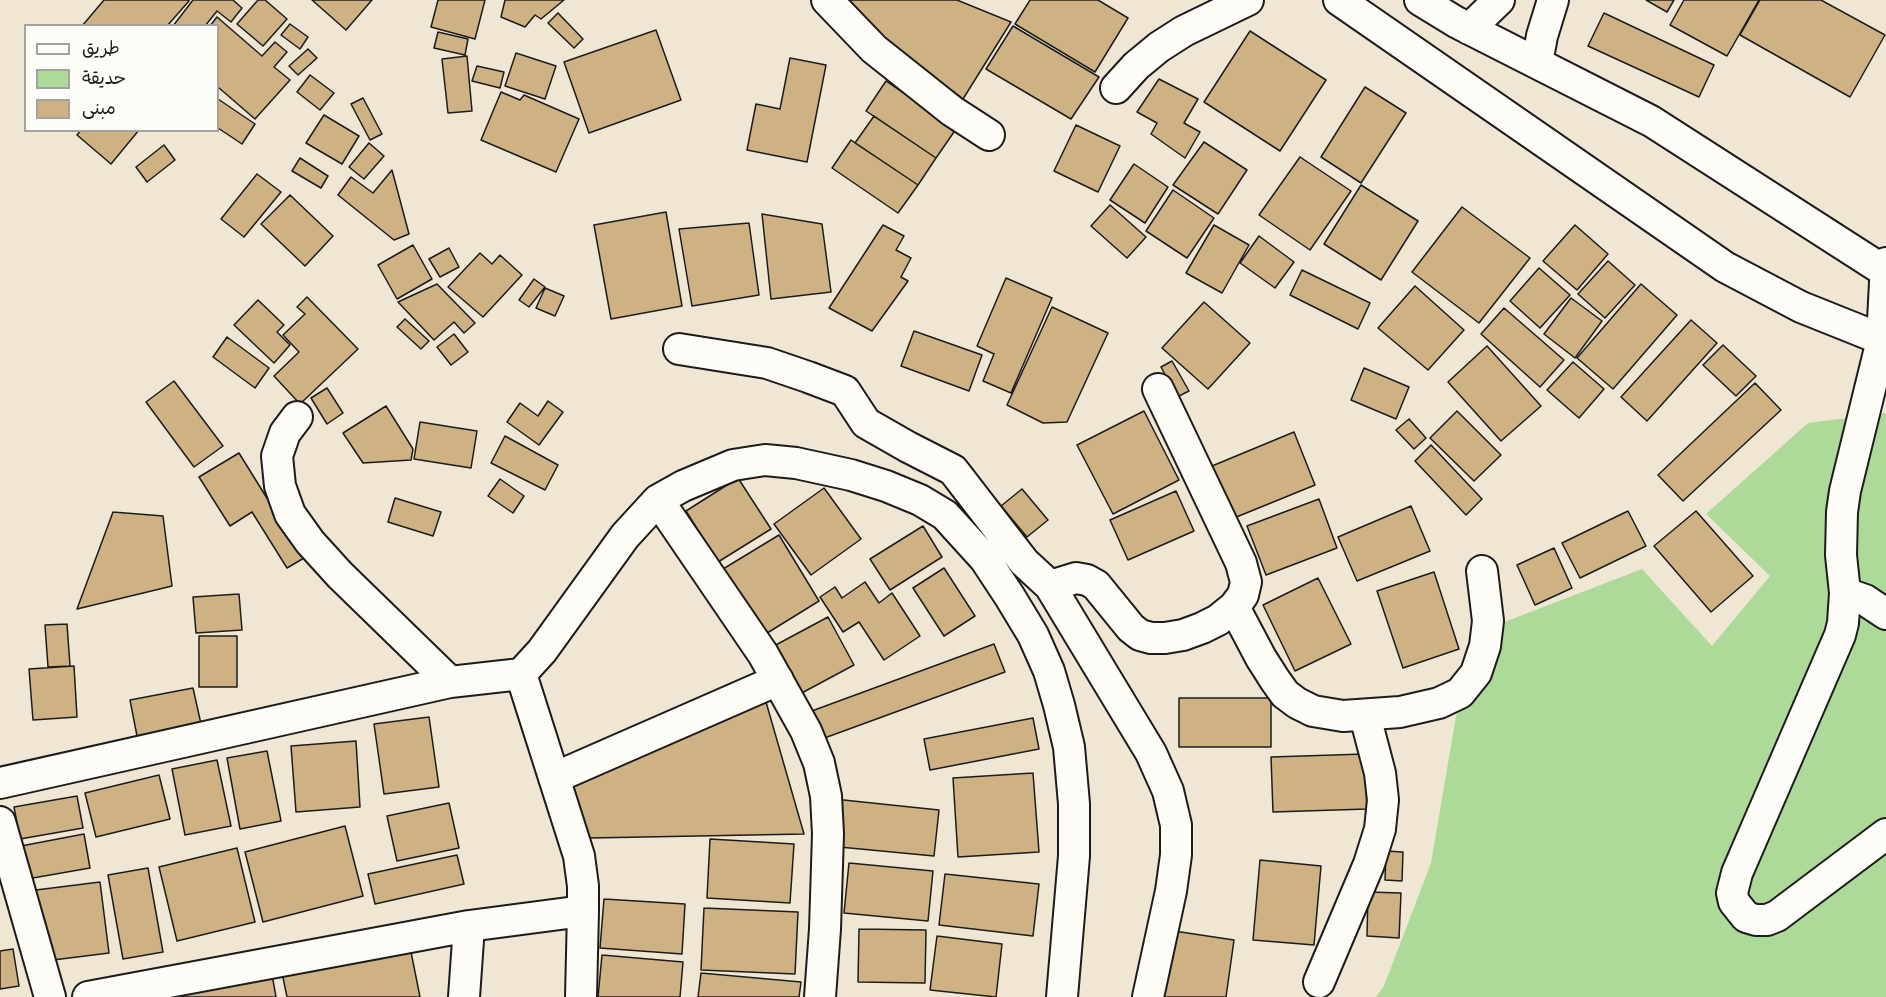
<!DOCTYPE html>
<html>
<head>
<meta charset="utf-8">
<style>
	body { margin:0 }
	#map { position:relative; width:1886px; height:997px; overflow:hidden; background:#efe6d4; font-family:"Patrick Hand","Playpen Sans Arabic",sans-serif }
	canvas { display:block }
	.legend { position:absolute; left:24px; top:24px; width:195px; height:108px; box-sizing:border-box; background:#fdfcf7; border:2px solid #a3a29f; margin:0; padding:8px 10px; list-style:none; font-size:18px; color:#1c1c1c }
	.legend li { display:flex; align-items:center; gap:12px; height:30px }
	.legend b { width:30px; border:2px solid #a3a29f }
</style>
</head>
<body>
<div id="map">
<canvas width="1886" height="997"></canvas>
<ul class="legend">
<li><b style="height:8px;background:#fdfcf7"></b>طريق</li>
<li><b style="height:16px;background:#adda99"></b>حديقة</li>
<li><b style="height:16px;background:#cfb284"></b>مبنى</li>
</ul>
</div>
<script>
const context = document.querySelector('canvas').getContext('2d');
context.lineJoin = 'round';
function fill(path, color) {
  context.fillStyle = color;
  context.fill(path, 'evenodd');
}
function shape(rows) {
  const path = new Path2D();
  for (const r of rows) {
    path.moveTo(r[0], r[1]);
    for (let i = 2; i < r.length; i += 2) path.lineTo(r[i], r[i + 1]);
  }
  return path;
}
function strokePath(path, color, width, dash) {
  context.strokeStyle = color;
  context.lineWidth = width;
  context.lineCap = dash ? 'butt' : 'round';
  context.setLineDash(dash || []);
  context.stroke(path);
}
const green = shape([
	[1886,413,1886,997,1376,997,1384,986,1431,863,1466,658,1494,626,1642,569,1712,646,1770,576,1706,514,1808,423]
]);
const building = shape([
	[104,0,189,0,189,1,167,26,82,26,104,0],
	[193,0,233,0,242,8,231,22,217,11,205,26,173,26,193,0],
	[258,0,265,0,287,19,263,46,237,24,258,0],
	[312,0,372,0,346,30,312,0],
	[438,0,485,0,475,39,431,27,438,0],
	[505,0,564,0,541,19,535,15,525,27,501,17,505,0],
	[847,0,957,0,1011,22,963,99,904,55,872,27,847,0],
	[1030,0,1098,0,1128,18,1095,72,1015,24,1030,0],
	[1646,0,1674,0,1667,12,1646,0],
	[1684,0,1759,0,1727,56,1670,25,1684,0],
	[1760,0,1821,0,1885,35,1850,97,1740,35,1760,0],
	[558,13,583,39,574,48,548,23,558,13],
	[1604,13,1714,65,1699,97,1588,46,1604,13],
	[217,17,262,56,275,42,287,52,274,67,290,80,255,119,218,87,218,26,210,26,217,17],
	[290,24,308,37,300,49,281,35,290,24],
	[1013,26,1099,77,1071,119,986,69,1013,26],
	[656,30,681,100,589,133,564,62,656,30],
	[1250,31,1326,80,1280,151,1204,102,1250,31],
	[438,32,468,39,465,55,434,48,438,32],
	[308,49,317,58,298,75,289,66,308,49],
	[516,53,556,66,545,99,505,86,516,53],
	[467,56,472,111,448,113,442,59,467,56],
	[790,58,826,65,807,162,747,150,756,104,780,109,790,58],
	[477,66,504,72,500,88,472,81,477,66],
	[310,75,334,93,320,110,297,92,310,75],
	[1159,79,1198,99,1184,123,1200,132,1185,158,1151,134,1157,123,1137,112,1159,79],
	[886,81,956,129,936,158,866,111,886,81],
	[1365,87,1406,113,1361,183,1321,157,1365,87],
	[501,92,520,100,524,95,579,119,556,172,481,140,501,92],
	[363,98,382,134,370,140,351,104,363,98],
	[218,99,255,124,242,144,218,128,218,99],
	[324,115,359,136,342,164,306,143,324,115],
	[874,116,936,158,918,185,855,143,874,116],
	[1076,125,1120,146,1098,192,1054,171,1076,125],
	[81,130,139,130,111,164,77,135,81,130],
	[851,140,918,185,898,213,832,168,851,140],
	[1204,142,1247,170,1218,214,1173,185,1204,142],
	[369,143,384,156,364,179,349,167,369,143],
	[164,145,175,160,147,182,136,167,164,145],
	[1300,157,1351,191,1310,250,1259,215,1300,157],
	[300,158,328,176,321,188,292,171,300,158],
	[1134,164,1168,187,1145,223,1110,200,1134,164],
	[392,170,409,234,394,240,338,195,351,177,373,193,392,170],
	[257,174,281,192,244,237,221,219,257,174],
	[1361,185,1418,221,1381,280,1324,244,1361,185],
	[1173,190,1214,218,1187,258,1146,231,1173,190],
	[290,195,333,236,305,266,261,224,290,195],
	[1110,205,1146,237,1127,258,1091,226,1110,205],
	[1462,207,1530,258,1479,323,1412,272,1462,207],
	[666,212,682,306,611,319,594,225,666,212],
	[762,214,822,224,831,292,771,299,762,214],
	[749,223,759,295,692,306,679,229,749,223],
	[883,225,904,236,896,250,911,258,901,277,908,281,872,331,829,308,883,225],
	[1214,225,1249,245,1222,293,1186,273,1214,225],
	[1575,225,1608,254,1577,290,1543,261,1575,225],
	[1259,236,1294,262,1275,288,1240,263,1259,236],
	[413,245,432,279,397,299,378,265,413,245],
	[449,248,459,267,440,277,429,259,449,248],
	[480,253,492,264,500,255,522,275,483,317,448,287,480,253],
	[1608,261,1635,285,1605,318,1578,294,1608,261],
	[1539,268,1570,295,1540,328,1510,301,1539,268],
	[1302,270,1370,303,1358,329,1290,295,1302,270],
	[1006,278,1052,298,1011,393,983,381,994,354,977,346,1006,278],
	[534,279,545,287,529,307,519,300,534,279],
	[437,284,475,323,464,333,454,322,434,340,398,302,437,284],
	[1641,284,1677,315,1613,389,1577,358,1641,284],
	[1415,286,1464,330,1428,370,1378,328,1415,286],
	[545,288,564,296,555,316,536,308,545,288],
	[307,297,358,349,300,404,274,376,299,352,283,335,305,314,297,307,307,297],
	[1571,298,1602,321,1575,358,1544,334,1571,298],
	[258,300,284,325,277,332,290,345,274,363,234,325,258,300],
	[1204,302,1250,343,1208,389,1162,348,1204,302],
	[1052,307,1108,333,1067,422,1043,423,1007,405,1052,307],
	[1504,308,1564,360,1540,387,1481,334,1504,308],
	[405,319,429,341,421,349,397,327,405,319],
	[1691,320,1717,343,1647,421,1621,397,1691,320],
	[914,331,982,355,969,391,901,366,914,331],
	[454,334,468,352,451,365,437,347,454,334],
	[227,337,269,368,255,388,213,357,227,337],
	[1723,345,1756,376,1736,396,1703,365,1723,345],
	[1487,346,1541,406,1501,441,1448,382,1487,346],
	[1172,361,1189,391,1177,397,1161,367,1172,361],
	[1573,362,1604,389,1579,418,1547,390,1573,362],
	[1364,368,1409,387,1396,419,1351,400,1364,368],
	[174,381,223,446,194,467,146,402,174,381],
	[1755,383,1781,410,1683,501,1658,475,1755,383],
	[327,388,343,413,327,424,311,398,327,388],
	[548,401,563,412,539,445,507,422,520,403,538,416,548,401],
	[386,406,413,449,411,460,363,463,343,433,386,406],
	[1144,411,1179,480,1113,514,1077,445,1144,411],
	[1457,411,1501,455,1474,481,1430,438,1457,411],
	[1409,419,1426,438,1414,449,1396,430,1409,419],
	[420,422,477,431,471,468,414,459,420,422],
	[1294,432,1315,485,1234,518,1212,466,1294,432],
	[505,436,558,465,545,490,491,463,505,436],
	[1431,445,1482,499,1466,515,1415,461,1431,445],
	[239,453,304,558,287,568,252,512,230,526,199,477,239,453],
	[738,478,771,529,718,562,686,511,738,478],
	[500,479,524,496,513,513,488,496,500,479],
	[824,488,861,539,811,575,774,524,824,488],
	[1022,489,1048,520,1027,537,1001,506,1022,489],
	[1176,491,1194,531,1128,560,1110,520,1176,491],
	[395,498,441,512,433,536,388,522,395,498],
	[1319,499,1337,548,1266,575,1247,526,1319,499],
	[1411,506,1430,551,1357,581,1338,537,1411,506],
	[1628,511,1646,546,1580,578,1562,543,1628,511],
	[1696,511,1753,576,1711,612,1654,546,1696,511],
	[113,512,163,516,172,586,77,609,113,512],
	[923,526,942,557,890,590,870,559,923,526],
	[779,535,819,601,764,635,723,569,779,535],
	[1554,548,1572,588,1535,605,1517,565,1554,548],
	[944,568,975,616,944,636,913,588,944,568],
	[1434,572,1459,649,1403,668,1377,591,1434,572],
	[1318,578,1351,644,1295,671,1263,605,1318,578],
	[865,582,879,603,892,593,920,636,884,660,859,622,843,632,820,597,835,587,842,598,865,582],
	[239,594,242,630,196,633,193,597,239,594],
	[828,617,854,665,798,695,772,647,828,617],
	[67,624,70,666,48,667,45,625,67,624],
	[199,636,237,636,237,687,199,687,199,636],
	[994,644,1005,672,819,740,809,712,994,644],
	[74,666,77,717,33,720,29,669,74,666],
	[193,688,201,724,137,736,130,700,193,688],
	[1179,698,1271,698,1271,747,1179,747,1179,698],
	[766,702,804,834,590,838,567,784,766,702],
	[429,717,439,787,384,794,374,724,429,717],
	[1033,718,1039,749,930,770,924,739,1033,718],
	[356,741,360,807,296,812,291,746,356,741],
	[267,751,281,821,240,829,227,758,267,751],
	[1365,754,1367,809,1273,812,1271,757,1365,754],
	[217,760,231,826,185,835,172,769,217,760],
	[1033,773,1039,852,958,857,953,778,1033,773],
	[159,775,170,819,96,837,85,793,159,775],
	[77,796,83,828,20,839,14,807,77,796],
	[834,799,939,810,934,856,829,846,834,799],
	[449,803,459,848,397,861,387,816,449,803],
	[345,826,363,896,263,922,245,852,345,826],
	[84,834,90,868,27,879,21,846,84,834],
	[710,839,794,844,790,903,707,898,710,839],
	[237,848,255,922,177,941,159,867,237,848],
	[1386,851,1403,852,1402,881,1385,880,1386,851],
	[457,855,464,884,375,904,368,874,457,855],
	[1260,860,1321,866,1314,945,1253,940,1260,860],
	[849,863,933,871,928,921,844,913,849,863],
	[148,868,163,952,123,959,108,875,148,868],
	[945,874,1039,884,1033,936,939,925,945,874],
	[100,882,109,953,45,961,36,890,100,882],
	[1368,892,1401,893,1399,938,1367,936,1368,892],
	[604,899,685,904,682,954,600,948,604,899],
	[704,908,798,912,795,974,701,970,704,908],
	[859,929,926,930,925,983,858,982,859,929],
	[1174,931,1234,940,1226,997,1164,997,1174,931],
	[937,936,1002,944,996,997,930,990,937,936],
	[409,942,420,997,287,997,281,968,409,942],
	[13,949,19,986,0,989,0,951,13,949],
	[602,955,683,962,680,997,598,997,602,955],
	[271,969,276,997,137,997,271,969],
	[701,973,801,982,799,997,698,997,701,973]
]);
const minor = shape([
	[827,0,874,49,952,111,989,135],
	[1339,0,1725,267,1801,307,1886,341],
	[1420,0,1456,22,1651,121,1886,272],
	[1469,29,1499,0],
	[1537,63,1542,36,1553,0],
	[1116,88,1136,66,1159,47,1184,31,1248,0],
	[1886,263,1882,340,1845,491,1842,512,1841,555,1845,593,1843,623,1840,635,1737,873,1732,893,1734,902,1746,917,1756,920,1767,920,1777,916,1886,834],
	[679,349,767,363,808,377,845,391,866,423,908,447,953,470,1024,562,1050,586,1151,753,1168,791,1176,825,1176,855,1171,891,1148,997],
	[297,417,285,433,277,456,280,486,290,514,310,542,340,575,450,682],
	[658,500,763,654,806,731,819,763,826,796,828,834,825,929,820,997],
	[1050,586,1076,578,1087,580,1096,585,1131,628,1140,635,1151,638,1165,638,1183,635,1202,628,1218,620,1234,607,1243,595,1246,582,1241,563,1158,389],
	[1845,593,1865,600,1886,614],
	[1234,607,1261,658,1275,680,1285,694,1297,703,1313,711,1343,716,1400,712,1439,703,1460,693,1476,673,1485,646,1488,621,1482,571],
	[521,674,579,856,583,886,583,911,581,997],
	[554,778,778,680],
	[0,783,450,682,521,674,542,651,625,536,658,500,683,486,733,465,765,460,796,463,851,475,886,486,920,500,945,515,985,559,1010,597,1033,635,1049,671,1059,705,1069,747,1074,804,1074,856,1062,997],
	[0,822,50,997],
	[1319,982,1369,864,1380,829,1383,800,1380,773,1365,716],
	[88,997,469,926],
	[464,997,469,926,583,911]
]);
fill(green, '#adda99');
fill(building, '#cfb284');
strokePath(building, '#1c1c1c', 1.5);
strokePath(minor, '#1c1c1c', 34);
strokePath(minor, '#fdfcf7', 30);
</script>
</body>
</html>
